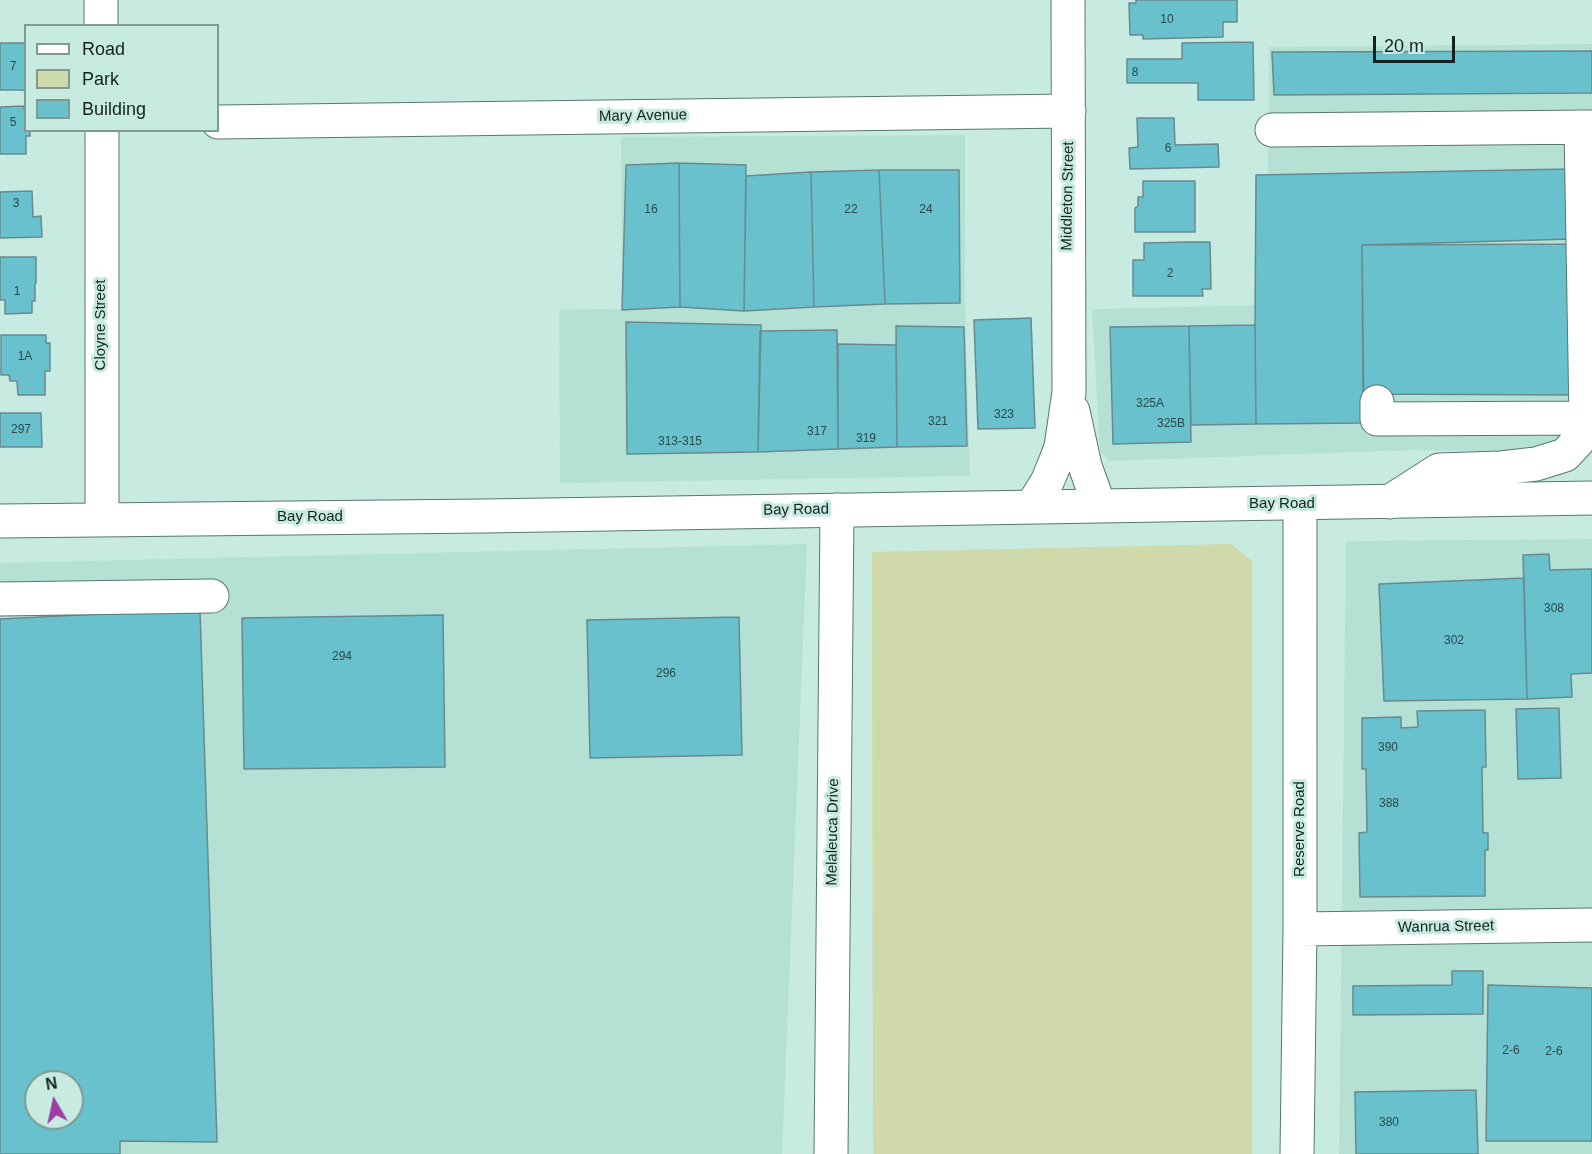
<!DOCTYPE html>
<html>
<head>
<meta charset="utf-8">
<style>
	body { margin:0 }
	#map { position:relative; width:1592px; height:1154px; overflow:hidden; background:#c7eae1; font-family:Helvetica,sans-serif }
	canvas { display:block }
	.legend { position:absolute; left:24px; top:24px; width:195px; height:108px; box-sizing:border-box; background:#c7eae1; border:2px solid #809a93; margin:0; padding:8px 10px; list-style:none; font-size:18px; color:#15221f }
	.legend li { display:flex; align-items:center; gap:12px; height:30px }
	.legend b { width:30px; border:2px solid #809a93 }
	.north { position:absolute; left:24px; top:1070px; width:60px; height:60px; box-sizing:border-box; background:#c7eae1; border:2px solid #809a93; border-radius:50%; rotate:351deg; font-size:16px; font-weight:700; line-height:24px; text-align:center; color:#15221f }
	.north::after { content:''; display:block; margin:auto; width:21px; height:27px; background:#9f3da4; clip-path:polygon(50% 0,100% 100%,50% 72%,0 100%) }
	.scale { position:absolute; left:1373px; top:36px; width:82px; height:27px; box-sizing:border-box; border:3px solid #15221f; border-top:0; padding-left:8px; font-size:18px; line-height:21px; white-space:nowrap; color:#15221f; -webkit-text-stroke:4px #c7eae1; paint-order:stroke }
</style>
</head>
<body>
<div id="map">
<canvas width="1592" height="1154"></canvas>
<ul class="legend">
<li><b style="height:8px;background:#fff"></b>Road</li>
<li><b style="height:16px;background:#cfd9a9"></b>Park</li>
<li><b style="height:16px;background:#69c1cd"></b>Building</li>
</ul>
<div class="north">N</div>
<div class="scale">20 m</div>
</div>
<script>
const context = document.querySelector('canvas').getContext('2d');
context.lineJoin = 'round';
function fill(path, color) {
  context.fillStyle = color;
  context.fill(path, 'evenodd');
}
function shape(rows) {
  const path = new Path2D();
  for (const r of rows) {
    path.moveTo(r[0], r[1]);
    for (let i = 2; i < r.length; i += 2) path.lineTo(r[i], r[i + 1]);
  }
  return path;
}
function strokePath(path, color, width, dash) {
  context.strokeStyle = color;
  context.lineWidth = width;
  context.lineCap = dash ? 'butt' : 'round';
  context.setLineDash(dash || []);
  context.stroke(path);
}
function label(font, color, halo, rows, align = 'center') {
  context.font = font + ' Helvetica,sans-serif';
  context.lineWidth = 6;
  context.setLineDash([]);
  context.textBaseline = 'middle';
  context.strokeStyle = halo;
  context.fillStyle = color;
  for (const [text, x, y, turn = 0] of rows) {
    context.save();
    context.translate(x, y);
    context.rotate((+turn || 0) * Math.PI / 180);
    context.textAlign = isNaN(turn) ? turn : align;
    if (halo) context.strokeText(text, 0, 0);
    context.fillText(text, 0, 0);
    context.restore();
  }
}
const built = shape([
	[1592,44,1592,453,1413,450,1109,461,1100,451,1092,309,1267,305,1269,47],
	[965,135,965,306,970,476,560,483,559,310,622,309,621,137],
	[1592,539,1592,1154,1339,1154,1346,541],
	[807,544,782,1154,0,1154,0,563],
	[36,1082,72,1082,72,1118,36,1118]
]);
const green = shape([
	[1231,544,1252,561,1252,1154,873,1154,872,552]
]);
const building = shape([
	[1136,0,1237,0,1237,22,1223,22,1223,37,1143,39,1143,35,1130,35,1129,3,1136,3,1136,0],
	[1253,42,1254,100,1198,100,1198,83,1127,83,1127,59,1182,59,1182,43,1253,42],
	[0,43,26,43,26,92,23,90,0,90,0,43],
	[1592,51,1592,93,1274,95,1272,52,1592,51],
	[24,106,26,130,30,130,30,136,26,136,26,154,0,154,0,107,24,106],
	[1137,118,1174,118,1175,145,1218,144,1219,167,1130,169,1129,148,1138,147,1137,118],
	[679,163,746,165,744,311,680,307,679,163],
	[679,163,680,307,622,310,626,165,679,163],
	[1568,169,1573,239,1362,245,1364,423,1256,424,1255,325,1256,175,1568,169],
	[879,170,959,170,960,303,885,304,879,170],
	[879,170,885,304,814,307,811,172,879,170],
	[811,172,814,307,744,311,746,176,811,172],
	[1143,181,1195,181,1195,232,1135,232,1135,208,1138,206,1138,197,1143,197,1143,181],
	[32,191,33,217,41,216,42,237,0,238,0,192,32,191],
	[1188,242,1210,242,1211,289,1202,289,1203,296,1133,296,1133,260,1144,260,1144,243,1188,242],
	[1574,244,1571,395,1363,394,1362,245,1574,244],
	[0,257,36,257,36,283,35,284,35,301,32,301,32,313,5,314,5,300,0,300,0,257],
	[1031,318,1035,428,978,429,974,320,1031,318],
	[626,322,761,325,758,452,627,454,626,322],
	[1255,325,1256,424,1191,425,1189,326,1255,325],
	[896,326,964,327,967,446,897,447,896,326],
	[1189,326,1191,442,1113,444,1110,327,1189,326],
	[837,330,838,449,758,452,760,331,837,330],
	[1,335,46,335,46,343,50,343,50,371,45,371,45,395,18,395,17,381,10,381,9,375,1,375,1,335],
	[838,344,896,345,897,447,838,449,838,344],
	[0,413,41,413,42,447,0,447,0,413],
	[1549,554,1550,570,1592,569,1592,673,1571,674,1572,697,1527,699,1523,555,1549,554],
	[1524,578,1527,699,1384,701,1379,584,1524,578],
	[200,609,217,1142,120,1141,120,1154,0,1154,0,619,200,609],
	[36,1082,72,1082,72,1118,36,1118,36,1082],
	[443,615,445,767,244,769,242,618,443,615],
	[739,617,742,755,590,758,587,620,739,617],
	[1559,708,1561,778,1518,779,1516,709,1559,708],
	[1485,710,1486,767,1482,767,1483,833,1488,833,1488,850,1485,850,1485,896,1360,897,1359,833,1367,832,1366,769,1362,769,1362,718,1401,717,1401,728,1418,727,1417,711,1485,710],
	[1452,971,1483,971,1483,1014,1353,1015,1353,986,1452,985,1452,971],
	[1488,985,1592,988,1592,1141,1486,1141,1488,985],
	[1476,1090,1478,1154,1356,1154,1355,1092,1476,1090]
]);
const minor = shape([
	[101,0,101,26],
	[218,122,1069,111],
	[1272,130,1592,127],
	[1377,402,1377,419,1592,418],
	[1073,411,1085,466,1099,505],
	[1389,502,1439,470,1501,468,1536,464,1565,455,1578,441,1586,418,1581,127],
	[1032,506,1047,482,1055,463,1061,447,1069,392,1068,0],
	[102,519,102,130],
	[0,599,212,596],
	[1300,929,1592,925],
	[831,1154,837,510],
	[1297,1154,1300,929,1300,504]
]);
const major = shape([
	[0,521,485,516,1592,498]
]);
const numberNames = [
	["10",1167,20],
	["7",13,67],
	["8",1135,73],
	["5",13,123],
	["6",1168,149],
	["3",16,204],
	["16",651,210],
	["22",851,210],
	["24",926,210],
	["2",1170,274],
	["1",17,292],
	["1A",25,357],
	["325A",1150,404],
	["323",1004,415],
	["321",938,422],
	["325B",1171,424],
	["297",21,430],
	["317",817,432],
	["319",866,439],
	["313-315",680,442],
	["308",1554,609],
	["302",1454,641],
	["294",342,657],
	["296",666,674],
	["390",1388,748],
	["388",1389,804],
	["2-6",1511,1051],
	["2-6",1554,1052],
	["380",1389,1123]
];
const streetNames = [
	["Mary Avenue",643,116,-1],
	["Middleton Street",1068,196,-89],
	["Cloyne Street",101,325,-90],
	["Bay Road",1282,504],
	["Bay Road",796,510,-1],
	["Bay Road",310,517],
	["Reserve Road",1300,829,-90],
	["Melaleuca Drive",833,832,-89],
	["Wanrua Street",1446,927,-1]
];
fill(built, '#b5e1d5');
fill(green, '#cfd9a9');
fill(building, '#69c1cd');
strokePath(building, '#688a8f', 1.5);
strokePath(minor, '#58776f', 35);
strokePath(major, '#58776f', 35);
strokePath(minor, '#fff', 33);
strokePath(major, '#fff', 33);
label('12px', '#2a4a4a', null, numberNames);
label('15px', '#15221f', '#c7eae1', streetNames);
</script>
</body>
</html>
